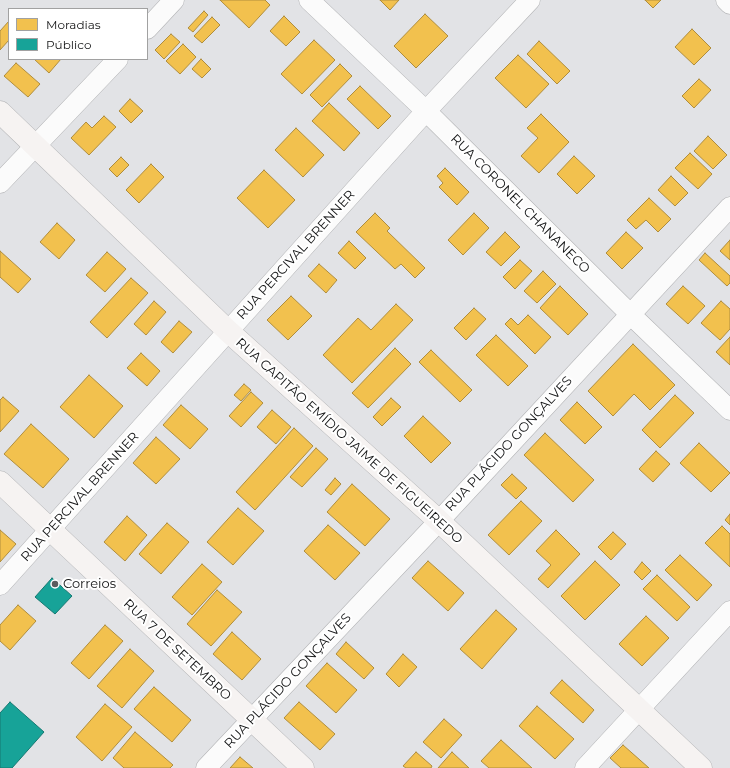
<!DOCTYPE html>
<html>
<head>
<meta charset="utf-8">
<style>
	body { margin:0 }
	#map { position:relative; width:730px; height:768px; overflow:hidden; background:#e2e3e6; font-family:Montserrat,sans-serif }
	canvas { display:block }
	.legend { position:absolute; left:8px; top:8px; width:140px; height:52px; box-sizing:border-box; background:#fff; border:1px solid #a1a1a1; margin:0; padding:5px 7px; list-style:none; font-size:12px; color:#131415 }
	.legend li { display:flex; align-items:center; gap:8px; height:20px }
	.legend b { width:20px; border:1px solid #a1a1a1 }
</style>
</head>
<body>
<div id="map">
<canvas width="730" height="768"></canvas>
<ul class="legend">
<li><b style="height:11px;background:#f2c14e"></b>Moradias</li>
<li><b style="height:11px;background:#17a398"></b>Público</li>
</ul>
</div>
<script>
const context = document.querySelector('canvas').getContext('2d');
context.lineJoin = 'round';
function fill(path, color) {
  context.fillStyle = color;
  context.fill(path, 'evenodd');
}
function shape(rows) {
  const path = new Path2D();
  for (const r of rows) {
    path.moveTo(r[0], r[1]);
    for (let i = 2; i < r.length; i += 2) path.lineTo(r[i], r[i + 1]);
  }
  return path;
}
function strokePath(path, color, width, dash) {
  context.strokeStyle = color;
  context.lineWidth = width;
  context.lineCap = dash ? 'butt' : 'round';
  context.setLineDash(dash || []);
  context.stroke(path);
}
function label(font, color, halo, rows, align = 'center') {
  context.font = font + ' Montserrat,sans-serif';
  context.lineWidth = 4;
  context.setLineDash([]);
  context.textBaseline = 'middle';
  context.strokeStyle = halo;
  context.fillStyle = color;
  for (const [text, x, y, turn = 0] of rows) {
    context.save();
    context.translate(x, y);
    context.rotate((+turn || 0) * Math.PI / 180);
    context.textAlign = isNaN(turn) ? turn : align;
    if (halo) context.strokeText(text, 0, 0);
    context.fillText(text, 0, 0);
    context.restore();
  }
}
const homes = shape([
	[220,0,265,0,270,5,249,28,220,0],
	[380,0,399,0,390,10,380,0],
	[645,0,661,0,653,8,645,0],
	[204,11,208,15,193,32,188,28,204,11],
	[425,14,448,36,416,68,394,46,425,14],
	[284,16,300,32,286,46,270,31,284,16],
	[212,17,220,25,202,43,194,36,212,17],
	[9,21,9,40,0,50,0,31,9,21],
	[692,29,711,48,694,65,675,47,692,29],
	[171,34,180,42,164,59,155,50,171,34],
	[314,40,335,60,302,94,281,74,314,40],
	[539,41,570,71,557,84,527,54,539,41],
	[183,44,196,57,180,74,166,61,183,44],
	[518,55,549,84,526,108,495,78,518,55],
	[34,59,61,59,49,73,34,59],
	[201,59,211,69,202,78,192,69,201,59],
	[16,63,40,84,28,97,4,76,16,63],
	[340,64,352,76,322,107,310,95,340,64],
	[699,79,711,90,694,108,682,96,699,79],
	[360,86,391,116,378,129,347,99,360,86],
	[130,99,143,111,131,123,119,111,130,99],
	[329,103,360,133,344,151,312,121,329,103],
	[541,114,569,142,539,173,521,156,538,138,527,128,541,114],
	[104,116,116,127,89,155,71,138,86,122,92,128,104,116],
	[296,128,324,155,303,177,275,150,296,128],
	[708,136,727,155,713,169,694,151,708,136],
	[690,153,712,174,698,189,675,168,690,153],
	[574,156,595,176,577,194,557,174,574,156],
	[121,157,129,165,117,177,109,169,121,157],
	[151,164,164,177,139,203,126,190,151,164],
	[445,168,469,192,457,205,439,187,443,183,437,176,445,168],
	[264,170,295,200,268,228,237,198,264,170],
	[671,176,688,193,675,206,658,190,671,176],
	[649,198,671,219,658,232,646,220,636,229,627,220,649,198],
	[375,213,390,228,387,231,425,268,415,278,401,264,395,269,356,232,375,213],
	[474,213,489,228,463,255,448,240,474,213],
	[57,223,75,240,59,259,40,242,57,223],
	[505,232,520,247,501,266,486,252,505,232],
	[626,232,643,248,622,269,606,253,626,232],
	[730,240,730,260,720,251,730,240],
	[349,241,366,258,355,269,338,253,349,241],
	[0,251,31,279,18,293,0,277,0,251],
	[107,252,126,269,105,292,86,275,107,252],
	[705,253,730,276,730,283,727,286,699,260,705,253],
	[520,260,532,271,515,289,503,277,520,260],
	[319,264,337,280,326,293,308,276,319,264],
	[543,271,556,284,537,303,524,291,543,271],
	[131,278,148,293,107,338,90,322,131,278],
	[560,286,588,314,568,335,540,308,560,286],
	[683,286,705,306,688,324,666,304,683,286],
	[291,296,312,316,288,340,267,320,291,296],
	[154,301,166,312,146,335,134,324,154,301],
	[721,301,730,309,730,329,720,340,701,323,721,301],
	[396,304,413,320,352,383,323,355,358,318,371,330,396,304],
	[474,308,486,319,466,340,454,328,474,308],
	[528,315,551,337,535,354,505,324,511,318,518,325,528,315],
	[179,321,192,332,173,353,161,342,179,321],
	[496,335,528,366,508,386,476,355,496,335],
	[730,337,730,365,716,352,730,337],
	[633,344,675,385,650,410,634,394,613,416,588,391,633,344],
	[395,348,411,364,368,408,352,393,395,348],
	[431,350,472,390,460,402,419,362,431,350],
	[141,353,160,371,147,386,127,368,141,353],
	[89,375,123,406,94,438,60,407,89,375],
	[244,384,251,390,241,401,234,395,244,384],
	[251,392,263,403,241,427,229,416,251,392],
	[675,395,694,413,660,448,642,430,675,395],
	[3,397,19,411,0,432,0,400,3,397],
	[391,398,401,407,382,426,373,417,391,398],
	[577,402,602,427,585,444,560,420,577,402],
	[181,405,208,429,190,449,163,425,181,405],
	[272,410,291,427,276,444,257,427,272,410],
	[423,416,451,443,431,463,404,436,423,416],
	[31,424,69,459,43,488,4,454,31,424],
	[294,428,313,446,255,510,236,492,294,428],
	[545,433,594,480,573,502,524,455,545,433],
	[156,437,180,459,156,484,133,463,156,437],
	[699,443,730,473,711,492,680,463,699,443],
	[316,448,328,459,302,487,290,477,316,448],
	[656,451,670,464,653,482,639,469,656,451],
	[512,474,527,488,516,499,501,485,512,474],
	[335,478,341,484,331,495,325,490,335,478],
	[352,484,390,519,365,546,327,512,352,484],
	[521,501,542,521,509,555,488,535,521,501],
	[238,508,264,531,233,565,207,542,238,508],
	[730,514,730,525,725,520,730,514],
	[127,516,147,535,125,561,104,542,127,516],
	[167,523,189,542,161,574,139,554,167,523],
	[328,525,360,553,335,580,304,551,328,525],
	[722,526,730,534,730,567,705,543,722,526],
	[0,530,16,544,0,562,0,530],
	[556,530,580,554,548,588,538,579,551,565,536,551,556,530],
	[613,532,626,544,611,560,598,547,613,532],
	[680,555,712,585,697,601,665,570,680,555],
	[428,561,464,593,448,611,412,578,428,561],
	[595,561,620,585,585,620,561,596,595,561],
	[642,562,651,571,642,580,634,572,642,562],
	[202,564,222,582,192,615,172,597,202,564],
	[657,575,690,607,677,621,643,589,657,575],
	[217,590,242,612,211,646,187,624,217,590],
	[18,605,36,621,10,650,0,641,0,625,18,605],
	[496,610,517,629,482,669,460,649,496,610],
	[646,616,669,638,642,666,619,644,646,616],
	[105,625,123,641,89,679,71,663,105,625],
	[232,632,261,659,242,680,213,654,232,632],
	[346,642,374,668,364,679,336,654,346,642],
	[130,649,154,671,122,708,97,686,130,649],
	[403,654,417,667,399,687,386,674,403,654],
	[327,663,357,690,336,713,306,686,327,663],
	[562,680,594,710,583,723,550,693,562,680],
	[154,687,191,720,172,742,134,709,154,687],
	[299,702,335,734,320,750,284,718,299,702],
	[105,704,132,727,102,761,76,737,105,704],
	[537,706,574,739,555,759,519,726,537,706],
	[444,719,462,735,441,758,423,742,444,719],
	[135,732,173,765,170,768,124,768,113,758,135,732],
	[501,740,532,768,489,768,481,761,501,740],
	[623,745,649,768,621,768,610,758,623,745],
	[416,752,432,766,431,768,406,768,403,766,416,752],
	[452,752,469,768,438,768,452,752],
	[240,757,253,768,230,768,240,757]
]);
const public = shape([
	[52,578,72,596,55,614,35,597,52,578],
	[10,702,44,732,12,768,0,768,0,713,10,702]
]);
const street = shape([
	[309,0,426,111,630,314,730,410],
	[726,0,730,4],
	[147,29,174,0],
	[0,183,118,59],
	[0,585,426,111,530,0],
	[206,768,439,521,730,207],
	[585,768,730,611]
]);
const secondary = shape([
	[0,112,228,331,439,521,701,768],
	[0,482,303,768]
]);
const markers = [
	[55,584,4,"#5b5c5e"]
];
const streetNames = [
	["RUA CORONEL CHANANECO",520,204,45],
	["RUA PERCIVAL BRENNER",296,255,-48],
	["RUA CAPITÃO EMÍDIO JAIME DE FIGUEIREDO",349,441,42],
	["RUA PLÁCIDO GONÇALVES",509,444,-47],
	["RUA PERCIVAL BRENNER",80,497,-48],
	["RUA 7 DE SETEMBRO",177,650,43],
	["RUA PLÁCIDO GONÇALVES",288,681,-47]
];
const poiNames = [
	["Correios",63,584]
];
fill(homes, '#f2c14e');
strokePath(homes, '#af8d3d', 1);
fill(public, '#17a398');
strokePath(public, '#167871', 1);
strokePath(street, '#b2b3b5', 21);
strokePath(secondary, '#b2b3b5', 23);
strokePath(street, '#fbfbfb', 20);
strokePath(secondary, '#f6f3f2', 22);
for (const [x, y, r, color] of markers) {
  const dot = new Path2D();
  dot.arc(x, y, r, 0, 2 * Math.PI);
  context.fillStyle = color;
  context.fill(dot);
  strokePath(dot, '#fff', 1.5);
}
label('13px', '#131415', '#fff', streetNames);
label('13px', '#131415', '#fff', poiNames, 'left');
</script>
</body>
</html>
